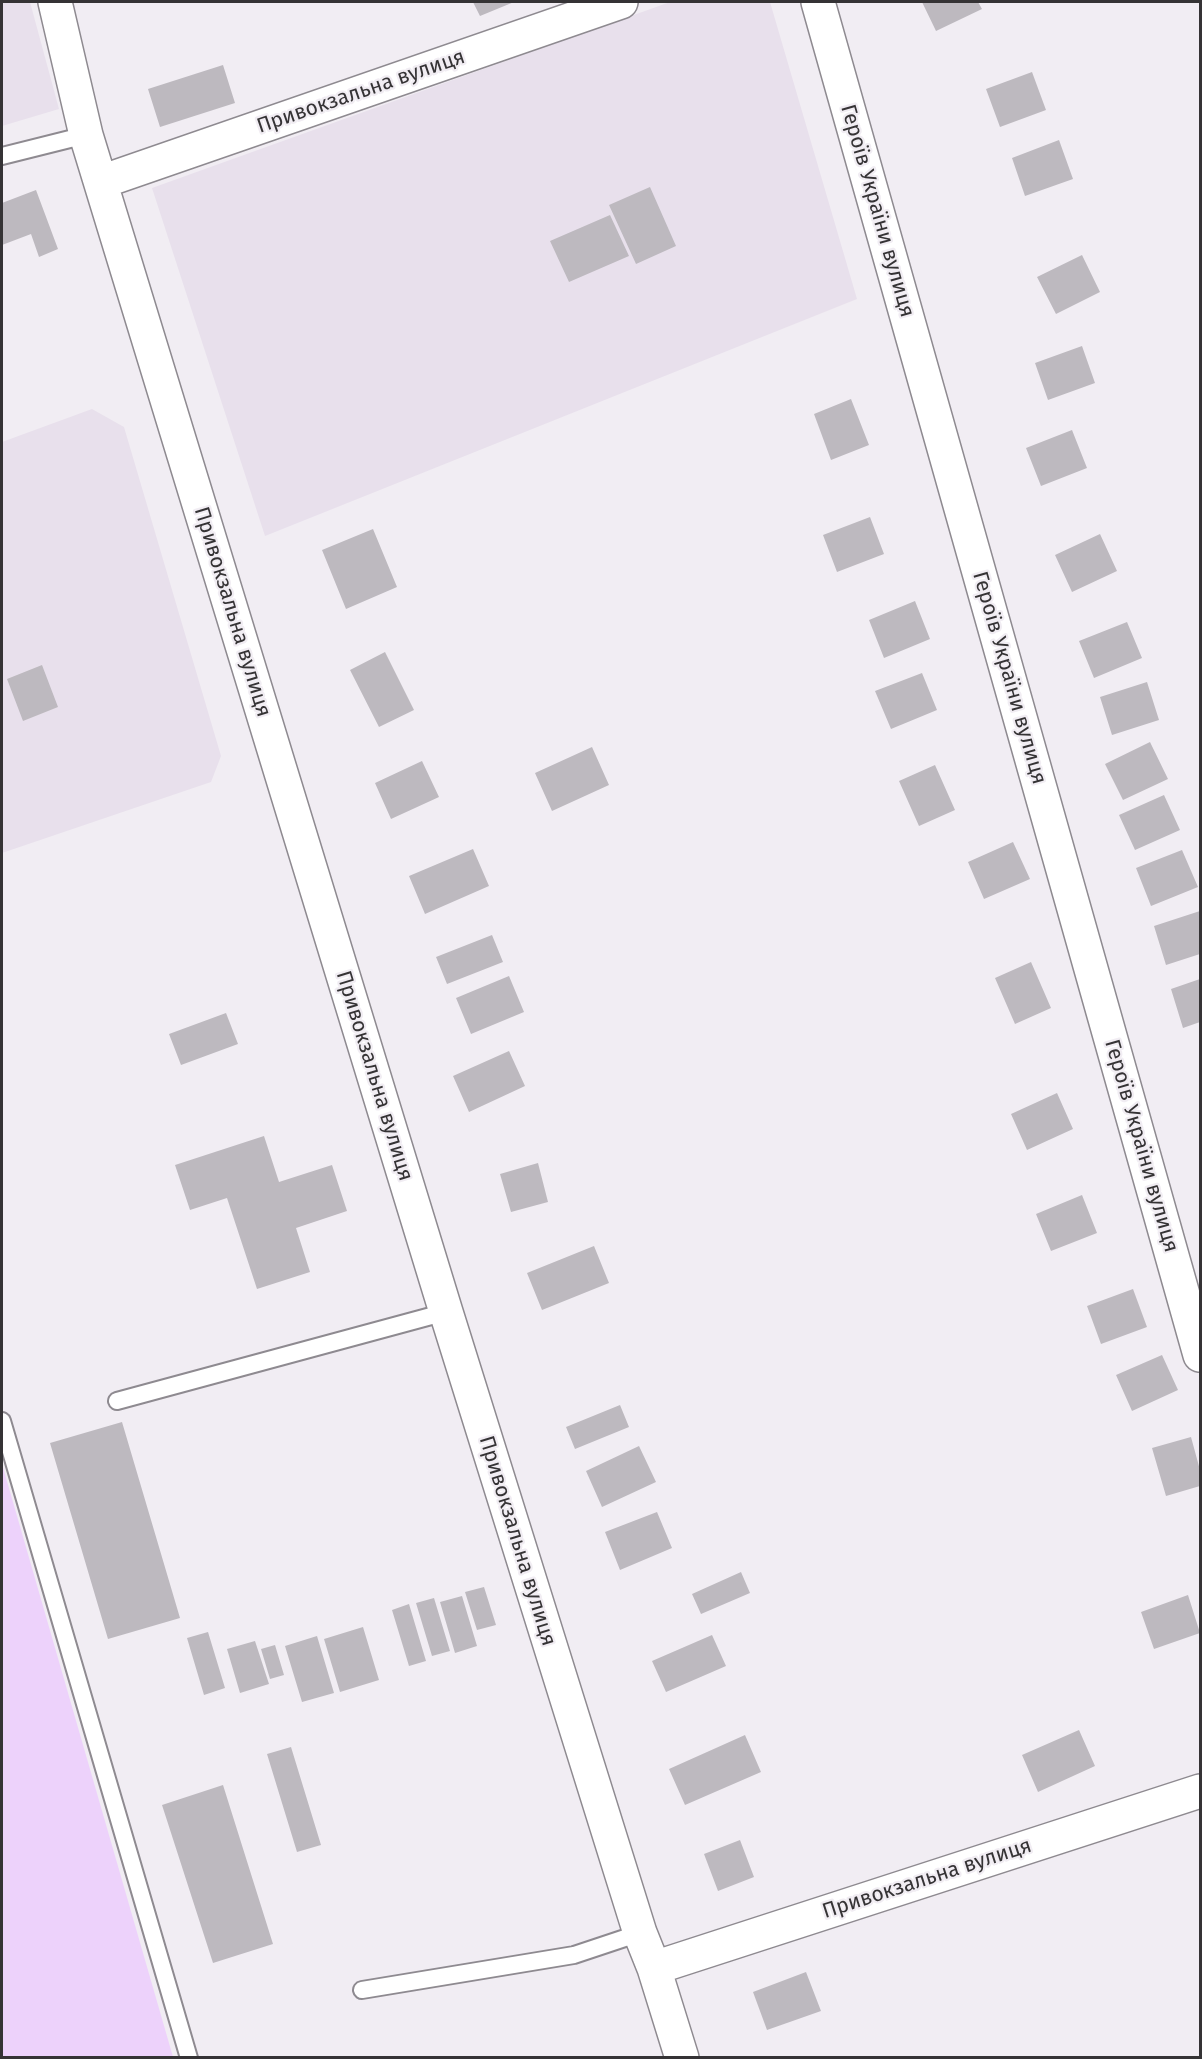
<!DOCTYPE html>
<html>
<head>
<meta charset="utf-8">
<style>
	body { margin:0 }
	#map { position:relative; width:1202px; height:2059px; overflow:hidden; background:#f1edf3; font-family:"Fira Sans",sans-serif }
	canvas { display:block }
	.frame { position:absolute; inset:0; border:3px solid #353335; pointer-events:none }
</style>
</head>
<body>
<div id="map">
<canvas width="1202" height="2059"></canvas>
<div class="frame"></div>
</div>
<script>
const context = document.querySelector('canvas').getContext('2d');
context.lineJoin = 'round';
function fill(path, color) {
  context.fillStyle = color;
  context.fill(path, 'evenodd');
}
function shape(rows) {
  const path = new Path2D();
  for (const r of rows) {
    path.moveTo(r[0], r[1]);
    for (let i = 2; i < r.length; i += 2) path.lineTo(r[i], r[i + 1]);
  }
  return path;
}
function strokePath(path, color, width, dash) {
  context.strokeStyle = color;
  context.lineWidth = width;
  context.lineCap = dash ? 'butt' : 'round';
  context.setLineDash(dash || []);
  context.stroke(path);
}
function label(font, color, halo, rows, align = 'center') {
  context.font = font + ' "Fira Sans",sans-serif';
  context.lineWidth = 4.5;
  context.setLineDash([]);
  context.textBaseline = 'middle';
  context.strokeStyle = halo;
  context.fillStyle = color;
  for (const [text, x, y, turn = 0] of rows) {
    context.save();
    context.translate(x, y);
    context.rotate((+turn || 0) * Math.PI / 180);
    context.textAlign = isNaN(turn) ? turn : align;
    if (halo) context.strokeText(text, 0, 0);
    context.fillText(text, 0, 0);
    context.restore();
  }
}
const built = shape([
	[2,2,30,2,59,109,2,126],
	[670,2,770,2,857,299,265,536,152,188],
	[92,409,124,427,221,756,211,782,2,853,2,442]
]);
const green = shape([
	[2,1464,173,2057,2,2057]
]);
const building = shape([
	[473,2,514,2,480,16],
	[922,2,978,2,982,9,936,31],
	[223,65,235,103,160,127,148,89],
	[1032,72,1046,110,1000,127,986,89],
	[1059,140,1073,179,1025,196,1012,158],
	[650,187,676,246,636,264,609,205],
	[36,190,58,249,39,257,31,234,2,245,2,203],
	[610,215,629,256,569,282,550,241],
	[1082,255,1100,292,1056,314,1037,277],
	[1082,346,1095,383,1048,400,1035,363],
	[851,399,869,445,831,460,814,414],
	[1072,430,1087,468,1041,486,1026,448],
	[870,517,884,554,837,572,823,535],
	[373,529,397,587,346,609,322,550],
	[1100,534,1117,571,1072,592,1055,555],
	[915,601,930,639,884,658,869,620],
	[1127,622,1142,658,1094,678,1079,641],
	[385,652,414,710,379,727,350,670],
	[42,665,58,707,23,721,7,679],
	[922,673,937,710,891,729,875,691],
	[1147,682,1159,720,1112,735,1100,697],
	[1150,742,1168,779,1123,800,1105,764],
	[592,747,609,785,552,811,535,773],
	[422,761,439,797,391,819,375,783],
	[935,765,955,810,919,826,899,781],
	[1164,795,1180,830,1135,850,1119,815],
	[1013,842,1030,879,984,899,968,862],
	[473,849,489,886,425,914,409,876],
	[1182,850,1198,887,1151,906,1136,868],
	[1200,911,1200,954,1166,965,1154,926],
	[492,935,503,962,447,984,436,957],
	[1031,962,1051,1008,1015,1024,995,978],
	[509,976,524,1012,471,1034,456,998],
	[1200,979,1200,1022,1183,1028,1171,989],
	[226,1013,238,1044,181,1065,169,1034],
	[509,1051,525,1086,469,1112,453,1076],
	[1057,1093,1073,1129,1027,1150,1011,1114],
	[264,1136,279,1182,332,1165,347,1211,296,1228,310,1272,257,1289,227,1198,190,1210,175,1165],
	[538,1163,548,1202,511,1212,500,1174],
	[1082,1195,1097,1233,1051,1251,1036,1214],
	[594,1246,609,1283,542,1310,527,1273],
	[1133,1289,1147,1327,1101,1344,1087,1306],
	[1162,1355,1178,1390,1132,1411,1116,1375],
	[620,1405,629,1427,575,1449,566,1427],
	[122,1422,180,1618,108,1639,50,1443],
	[1191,1437,1200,1470,1200,1486,1166,1496,1152,1448],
	[639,1446,656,1482,602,1507,586,1471],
	[657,1512,672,1548,620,1570,605,1532],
	[741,1572,750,1593,701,1614,692,1594],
	[484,1587,496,1625,477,1630,465,1592],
	[1188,1595,1200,1633,1154,1649,1141,1612],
	[462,1596,477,1646,455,1653,440,1602],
	[434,1598,450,1651,432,1656,416,1603],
	[409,1604,426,1661,409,1666,392,1610],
	[363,1627,379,1680,340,1692,324,1639],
	[208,1632,225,1688,204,1695,187,1638],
	[712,1635,726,1666,666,1692,652,1661],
	[317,1636,334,1693,302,1702,285,1646],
	[255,1641,269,1684,240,1693,227,1649],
	[275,1645,284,1675,270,1679,261,1649],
	[1079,1730,1095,1766,1038,1792,1022,1755],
	[745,1735,761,1772,685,1805,669,1769],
	[291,1747,321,1845,297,1852,267,1754],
	[223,1785,273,1944,213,1963,162,1805],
	[740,1840,754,1877,718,1891,704,1854],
	[806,1972,821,2011,767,2030,753,1992]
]);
const service = shape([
	[2,156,86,135],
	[117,1401,446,1312],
	[2,1421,189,2058],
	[362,1990,574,1955,640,1933]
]);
const minor = shape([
	[55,2,86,135,446,1312,640,1933,654,1968,682,2058],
	[818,2,1200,1355],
	[101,182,621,2],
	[654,1968,1200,1791]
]);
const streetNames = [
	["Привокзальна вулиця",361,92,-19],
	["Героїв України вулиця",877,211,74],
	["Привокзальна вулиця",232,612,73],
	["Героїв України вулиця",1009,678,74],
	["Привокзальна вулиця",374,1076,73],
	["Героїв України вулиця",1141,1146,74],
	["Привокзальна вулиця",517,1541,73],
	["Привокзальна вулиця",927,1879,-18]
];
fill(built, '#e8e0ec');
fill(green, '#edd2fb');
fill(building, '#bdb9bf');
strokePath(service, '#8e8a90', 20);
strokePath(minor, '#8e8a90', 36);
strokePath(service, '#fff', 16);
strokePath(minor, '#fff', 33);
label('21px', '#353335', '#f1edf3', streetNames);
</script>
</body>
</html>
